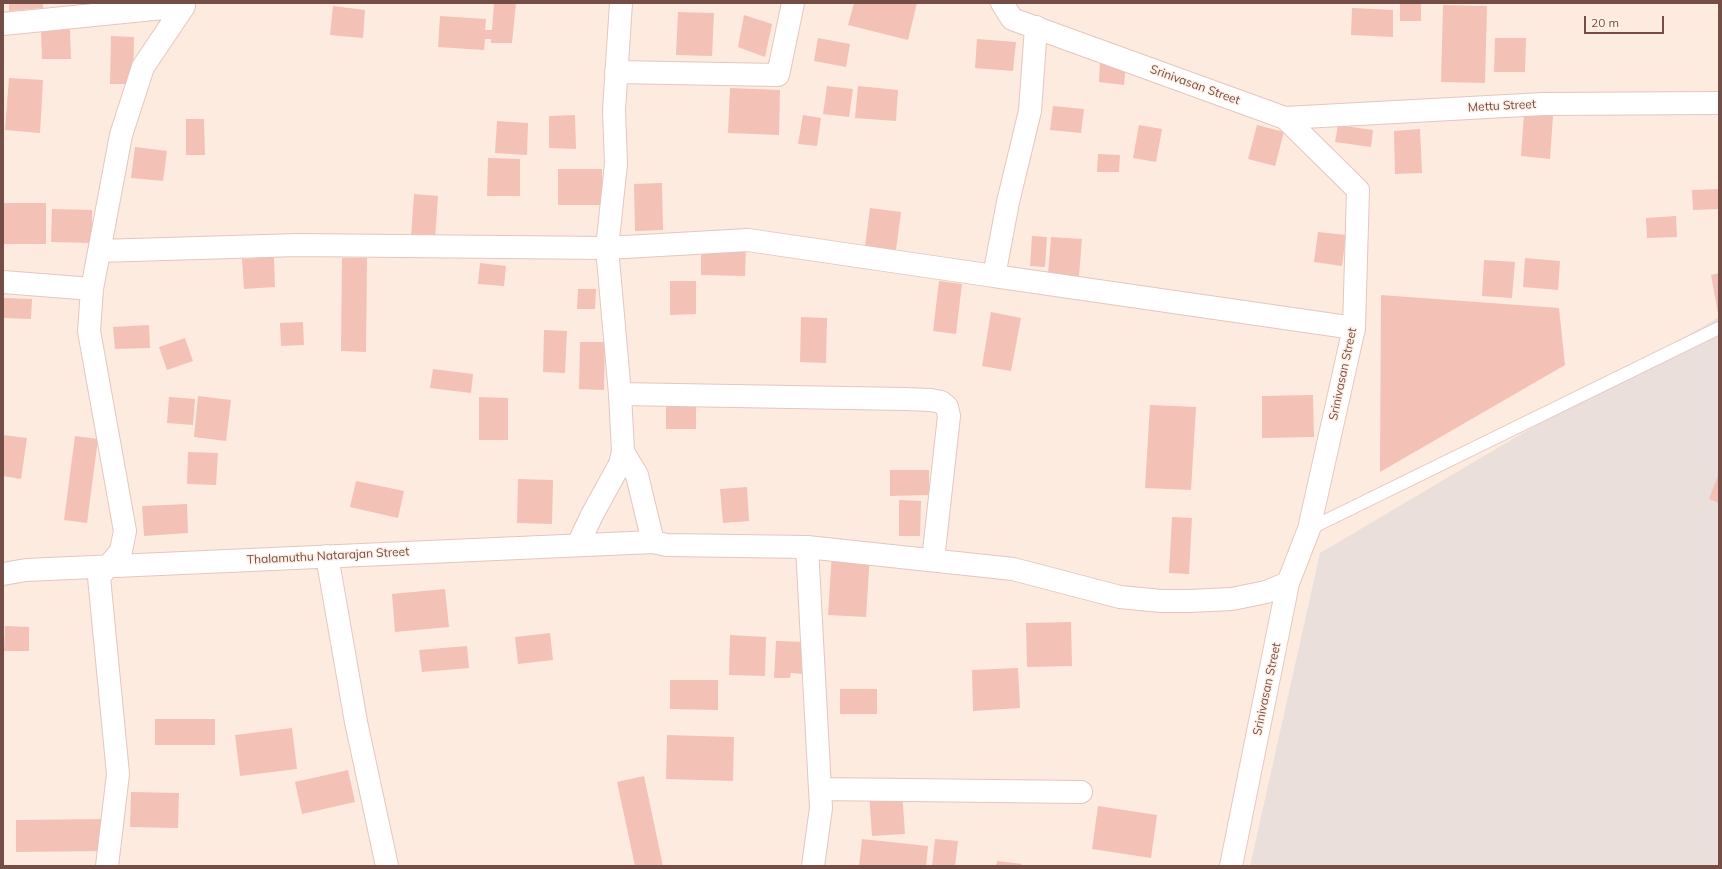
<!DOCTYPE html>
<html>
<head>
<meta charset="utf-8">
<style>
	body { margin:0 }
	#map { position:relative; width:1722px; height:869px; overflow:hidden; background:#fdebe0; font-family:Mulish,sans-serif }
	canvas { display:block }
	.frame { position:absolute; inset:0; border:4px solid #744d47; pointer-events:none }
	.scale { position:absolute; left:1584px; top:16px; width:80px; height:18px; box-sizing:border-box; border:2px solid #744d47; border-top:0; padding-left:5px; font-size:12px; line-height:14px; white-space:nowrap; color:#744d47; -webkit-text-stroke:3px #fff0e6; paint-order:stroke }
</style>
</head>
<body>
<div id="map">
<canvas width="1722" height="869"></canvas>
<div class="frame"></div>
<div class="scale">20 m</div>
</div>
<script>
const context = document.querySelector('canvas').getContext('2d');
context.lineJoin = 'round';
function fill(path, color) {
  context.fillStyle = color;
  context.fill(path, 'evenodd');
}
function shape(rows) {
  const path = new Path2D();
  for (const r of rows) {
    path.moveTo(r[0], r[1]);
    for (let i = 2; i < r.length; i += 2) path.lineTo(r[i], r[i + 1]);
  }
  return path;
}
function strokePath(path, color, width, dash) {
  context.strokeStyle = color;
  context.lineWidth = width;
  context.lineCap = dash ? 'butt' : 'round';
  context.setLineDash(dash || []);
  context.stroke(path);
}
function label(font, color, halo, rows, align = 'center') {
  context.font = font + ' Mulish,sans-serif';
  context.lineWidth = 3;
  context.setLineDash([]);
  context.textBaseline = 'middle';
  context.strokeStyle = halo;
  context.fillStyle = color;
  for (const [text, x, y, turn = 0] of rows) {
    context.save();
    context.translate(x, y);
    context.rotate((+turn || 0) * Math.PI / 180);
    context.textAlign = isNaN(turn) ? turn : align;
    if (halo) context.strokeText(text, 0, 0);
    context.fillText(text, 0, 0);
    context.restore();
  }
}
const industrial = shape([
	[1719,317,1719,866,1250,866,1320,553]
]);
const building = shape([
	[9,3,43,3,43,8,9,11],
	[494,3,516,3,512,43,491,43,491,39,485,39,484,50,438,47,440,16,486,19,485,30,492,30],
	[854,3,917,3,908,40,848,25],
	[1400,3,1421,3,1421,21,1400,21],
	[1443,5,1487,6,1485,83,1441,82],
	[333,6,365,10,363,38,330,35],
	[1352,8,1393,10,1393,37,1351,35],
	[678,12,714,13,712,56,676,55],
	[744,15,772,24,765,57,738,47],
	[70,29,71,59,42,59,41,30],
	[111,36,134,37,133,84,110,84],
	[818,38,850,44,846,67,814,61],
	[1495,38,1526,38,1525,72,1494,72],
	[977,39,1016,42,1013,71,975,68],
	[1100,60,1126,62,1124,85,1099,82],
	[9,78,43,80,40,133,5,130],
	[827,86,853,89,849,117,823,114],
	[858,86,898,90,896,121,855,118],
	[730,88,780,90,779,135,728,133],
	[1053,106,1084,109,1081,133,1050,130],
	[1524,114,1553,116,1550,159,1521,156],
	[575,115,576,149,549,148,549,116],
	[803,115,821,118,817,146,798,144],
	[186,119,204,119,205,155,186,155],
	[497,121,528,123,527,155,495,153],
	[1139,125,1162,129,1156,162,1133,158],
	[1257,125,1284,132,1275,166,1248,159],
	[1338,125,1373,130,1371,147,1335,142],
	[1420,129,1422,173,1395,174,1394,131],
	[135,147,167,151,163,181,131,178],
	[1098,154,1120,155,1119,172,1097,172],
	[488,158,520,159,520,196,487,196],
	[558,169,602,169,602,205,558,205],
	[662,183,663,230,635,231,634,184],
	[1719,189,1719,209,1693,210,1692,190],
	[414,194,438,196,435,239,411,237],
	[3,203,46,203,46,244,3,244],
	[870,208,901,212,896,250,865,246],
	[52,209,92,210,92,243,51,242],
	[1676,216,1677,237,1647,238,1646,218],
	[1318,232,1346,235,1342,266,1314,262],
	[1032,236,1047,237,1045,267,1030,266],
	[1051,237,1082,239,1079,276,1048,274],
	[701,246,746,247,745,276,701,275],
	[274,257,275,287,244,289,242,259],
	[342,258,367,258,366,352,341,351],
	[1525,258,1560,261,1558,290,1523,287],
	[1484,260,1515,262,1512,298,1482,296],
	[480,263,506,266,504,286,478,284],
	[1719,273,1719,313,1718,313,1711,275],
	[670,281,696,281,696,314,670,315],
	[939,281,962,284,956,334,933,331],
	[578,289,596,289,595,309,577,309],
	[1381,295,1559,308,1565,365,1380,472],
	[3,298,32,299,31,319,3,318],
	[991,312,1021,318,1011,371,982,366],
	[801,317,827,318,826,363,800,362],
	[303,322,304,345,281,346,280,323],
	[149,325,150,348,115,349,113,327],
	[544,330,567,331,565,373,543,372],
	[185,338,193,361,167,370,159,347],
	[580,342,605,342,604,390,579,389],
	[433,369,473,374,471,393,430,388],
	[1313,395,1314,437,1262,438,1262,396],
	[198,396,231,400,226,441,194,437],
	[169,397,195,399,193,425,167,423],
	[479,397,508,398,508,440,479,440],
	[666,402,696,402,696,429,666,429],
	[1150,405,1196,407,1191,490,1145,488],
	[3,435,27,438,21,479,3,476],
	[75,436,98,439,87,523,64,520],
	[188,452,218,453,216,485,187,484],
	[890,470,929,470,929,495,890,496],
	[1719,473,1719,503,1709,499],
	[518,479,553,480,552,524,517,523],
	[356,481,404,491,398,518,350,507],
	[747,487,749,521,723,523,720,489],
	[899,500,921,501,920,536,899,536],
	[187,504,188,533,144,536,142,506],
	[1172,517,1192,518,1189,574,1169,573],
	[832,552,870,554,866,617,828,615],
	[445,589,449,627,395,632,392,594],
	[1071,622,1072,666,1027,667,1026,623],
	[5,626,29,627,29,651,4,651],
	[550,633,553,660,518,664,515,637],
	[730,635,766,637,765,676,729,675],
	[776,641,805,642,803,674,791,673,790,678,774,678],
	[467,646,469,668,422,672,419,650],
	[1018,668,1020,708,973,711,972,670],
	[670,680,718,680,718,710,670,709],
	[840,689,877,689,877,714,840,714],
	[155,719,215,719,215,745,155,745],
	[292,728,297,769,240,776,235,735],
	[667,735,734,737,733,781,666,779],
	[348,770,355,802,302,814,295,782],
	[644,776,663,866,635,866,617,782],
	[902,791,905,834,872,836,869,793],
	[131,792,179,793,178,828,130,827],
	[1098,806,1157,815,1151,858,1092,849],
	[106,819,106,851,16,852,16,820],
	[862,839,928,846,926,866,859,866],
	[935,839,958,841,955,866,932,866],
	[997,861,1022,864,1021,866,996,866]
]);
const service = shape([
	[1309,529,1719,328]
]);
const minor = shape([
	[3,24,184,6,143,67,121,135,92,289,3,282],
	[616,72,778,75,793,3],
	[1285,118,1543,104,1719,103],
	[99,251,298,245,607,248,748,240,994,276,1008,202,1030,111,1036,27],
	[994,276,1354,328],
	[92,289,89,331,125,531,121,551,99,577,118,774,107,866],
	[620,394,905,399,931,400,941,402,947,407,949,416,933,560],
	[623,452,637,475,653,542],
	[578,544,593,513,620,464,623,452,620,394,607,248,616,164,614,110,621,3],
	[807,547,1013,569,1120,597,1161,601,1189,601,1232,599,1266,592,1288,583],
	[327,556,356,722,387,866],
	[3,574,26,570,653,542,667,545,807,547,821,808,813,866],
	[820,789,1081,792]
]);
const tertiary = shape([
	[1002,3,1012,19,1285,118,1358,190,1354,328,1309,529,1288,583,1231,866]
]);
const streetNames = [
	["Srinivasan Street",1195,85,20],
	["Mettu Street",1502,106,-3],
	["Srinivasan Street",1343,374,-78],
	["Thalamuthu Natarajan Street",328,556,-3],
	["Srinivasan Street",1267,689,-78]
];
fill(industrial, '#ebdfdc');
fill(building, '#f3c1b6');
strokePath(service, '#e3c7be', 14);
strokePath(minor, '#e3c7be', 24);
strokePath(tertiary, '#e3c7be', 24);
strokePath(service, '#fff', 12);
strokePath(minor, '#fff', 22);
strokePath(tertiary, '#fff', 22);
label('12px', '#744d47', '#fff0e6', streetNames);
</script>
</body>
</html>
